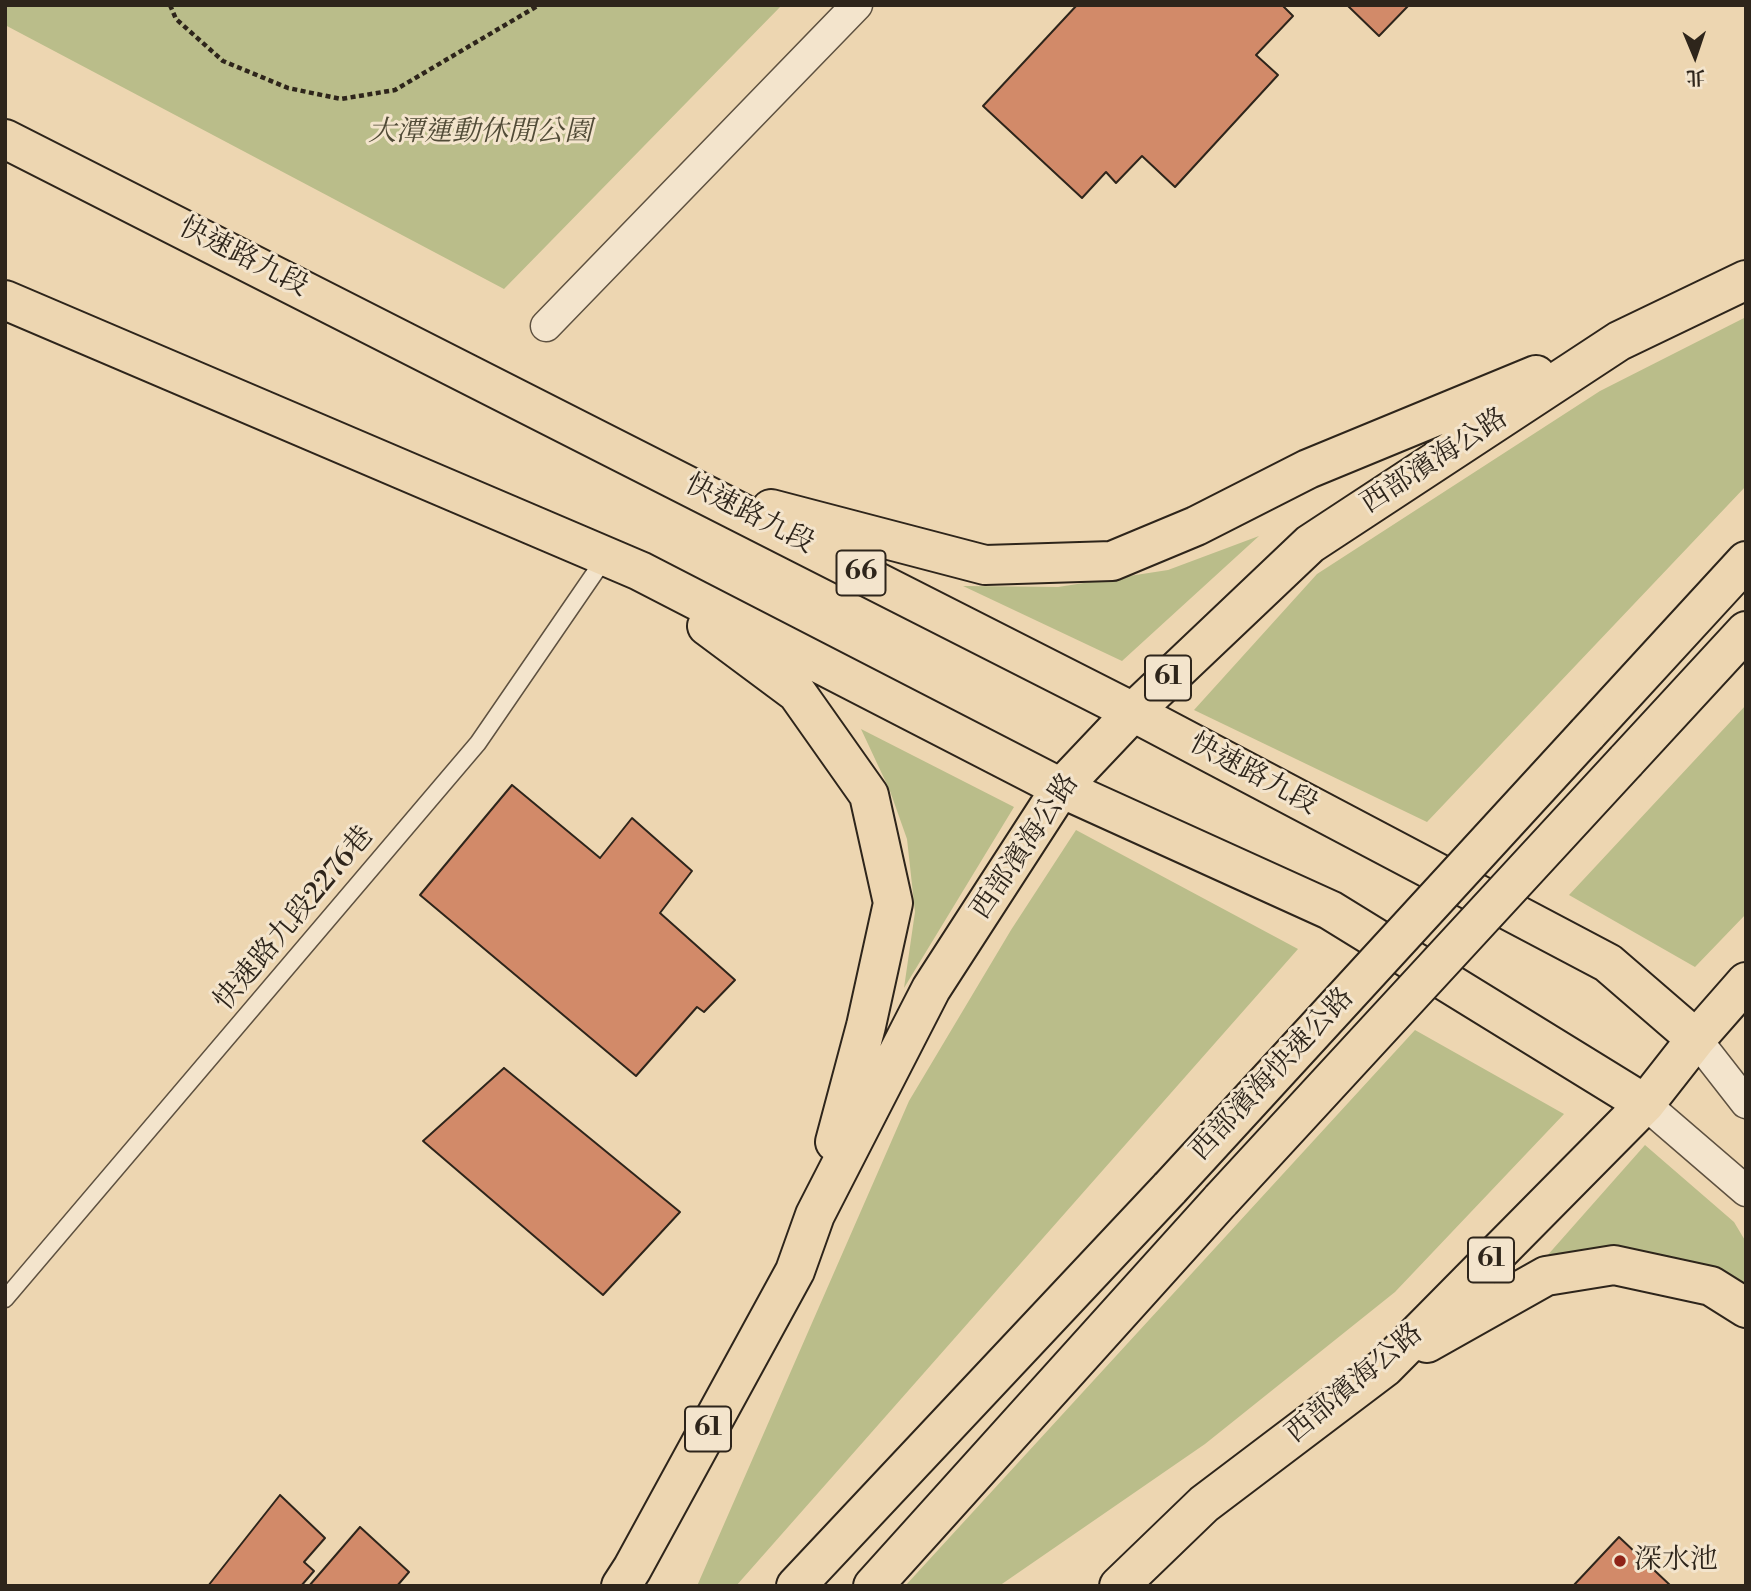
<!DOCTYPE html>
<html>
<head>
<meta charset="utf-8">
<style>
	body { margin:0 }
	#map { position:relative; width:1751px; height:1591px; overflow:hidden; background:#edd6b1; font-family:"Libre Bodoni","Noto Serif TC",serif }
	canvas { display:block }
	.frame { position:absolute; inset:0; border:7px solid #2e251b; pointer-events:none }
	.north { position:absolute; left:1660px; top:21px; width:70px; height:70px; -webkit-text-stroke:5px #f3e4cc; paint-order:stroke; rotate:178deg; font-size:19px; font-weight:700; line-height:28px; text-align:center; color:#2e251b }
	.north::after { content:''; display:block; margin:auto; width:24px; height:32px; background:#2e251b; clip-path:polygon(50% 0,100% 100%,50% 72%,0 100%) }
</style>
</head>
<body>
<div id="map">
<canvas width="1751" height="1591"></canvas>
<div class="frame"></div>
<div class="north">北</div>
</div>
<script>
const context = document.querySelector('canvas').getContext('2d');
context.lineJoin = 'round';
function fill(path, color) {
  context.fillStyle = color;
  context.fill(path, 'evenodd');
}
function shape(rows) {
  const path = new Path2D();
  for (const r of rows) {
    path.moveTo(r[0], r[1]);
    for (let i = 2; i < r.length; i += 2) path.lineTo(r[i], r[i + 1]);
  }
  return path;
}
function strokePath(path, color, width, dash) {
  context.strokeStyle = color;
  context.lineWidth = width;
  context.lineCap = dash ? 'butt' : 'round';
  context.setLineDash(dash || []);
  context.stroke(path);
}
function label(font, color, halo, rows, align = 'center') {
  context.font = font + ' "Libre Bodoni","Noto Serif TC",serif';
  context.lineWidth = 6;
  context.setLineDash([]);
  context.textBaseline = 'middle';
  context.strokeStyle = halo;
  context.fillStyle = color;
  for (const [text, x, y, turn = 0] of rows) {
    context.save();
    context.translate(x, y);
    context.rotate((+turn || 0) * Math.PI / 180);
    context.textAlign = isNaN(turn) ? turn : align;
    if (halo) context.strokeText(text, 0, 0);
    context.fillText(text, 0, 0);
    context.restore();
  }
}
const green = shape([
	[5,5,782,5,504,289,5,25],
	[1746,317,1746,486,1427,822,1194,710,1317,574,1600,391],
	[1259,536,1122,661,963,586,1058,587,1168,570],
	[1746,705,1746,914,1695,967,1569,895],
	[861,729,1014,807,904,988,915,912,907,839,890,791],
	[1076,830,1298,949,736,1586,697,1586,909,1101,1011,930],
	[1415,1030,1564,1114,1395,1292,1205,1444,999,1586,905,1586],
	[1645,1145,1734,1222,1746,1242,1746,1289,1538,1266]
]);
const building = shape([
	[1077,5,1282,5,1293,16,1256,55,1278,75,1175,187,1142,156,1116,183,1106,172,1082,198,983,106,1077,5],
	[1347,5,1409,5,1379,36,1347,5],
	[512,785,600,858,632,818,692,871,660,913,735,980,704,1012,697,1007,636,1076,420,895,512,785],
	[504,1068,680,1212,603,1295,423,1141,504,1068],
	[280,1495,325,1538,304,1562,314,1571,301,1586,208,1586,280,1495],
	[360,1527,409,1572,397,1586,309,1586,360,1527],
	[1619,1537,1671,1586,1573,1586,1619,1537]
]);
const path = shape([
	[170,5,176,19,223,61,288,88,341,99,395,90,539,5]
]);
const service = shape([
	[5,1299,478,743,605,558]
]);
const minor = shape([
	[546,326,857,5],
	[1696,1039,1746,1103],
	[1645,1104,1746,1191]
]);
const primary = shape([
	[5,139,1133,712,1608,963,1696,1039],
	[5,300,640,571,1061,788,1330,910,1645,1104],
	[771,509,985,565,1112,561,1196,526,1308,469,1536,375],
	[707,626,797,693,869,795,893,903,866,1026,835,1142],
	[1427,1343,1546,1276,1614,1265,1711,1286,1746,1308],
	[621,1586,632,1569,795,1271,815,1215,931,989,1061,788,1133,712,1310,544,1619,341,1746,280],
	[1119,1586,1204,1504,1385,1367,1645,1104,1696,1039,1746,982]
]);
const trunk = shape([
	[1587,734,1746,561],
	[1626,761,1746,631],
	[796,1586,1170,1188],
	[873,1586,1221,1200]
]);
const trunkBridge = shape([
	[1170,1188,1587,734],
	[1221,1200,1626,761]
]);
const markers = [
	[1620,1561,7,"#8f2418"]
];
const shields = [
	[861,573,49],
	[1168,678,46],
	[1491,1260,46],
	[708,1429,46]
];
const shieldNames = [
	["66",861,573],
	["61",1168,678],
	["61",1491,1260],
	["61",708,1429]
];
const parkNames = [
	["大潭運動休閒公園",480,133]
];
const streetNames = [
	["快速路九段",243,258,27],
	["西部濱海公路",1435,462,-33],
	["快速路九段",749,515,27],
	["快速路九段",1253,775,28],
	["西部濱海公路",1026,847,-56],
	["快速路九段2276巷",295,919,-50],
	["西部濱海快速公路",1273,1075,-47],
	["西部濱海公路",1355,1384,-40]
];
const poiNames = [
	["深水池",1634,1561]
];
fill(green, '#babd8a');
fill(building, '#d28a69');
strokePath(building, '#2e251b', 2);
strokePath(service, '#5e5140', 19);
strokePath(minor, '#5e5140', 33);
strokePath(primary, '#2e251b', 42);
strokePath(trunk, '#2e251b', 42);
strokePath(path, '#2e251b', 4.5, [5, 3.5]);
strokePath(service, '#f3e4cc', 16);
strokePath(minor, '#f3e4cc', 30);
strokePath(primary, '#edd6b1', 38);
strokePath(trunk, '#edd6b1', 38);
strokePath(trunkBridge, '#2e251b', 42, []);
strokePath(trunkBridge, '#edd6b1', 38);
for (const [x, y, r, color] of markers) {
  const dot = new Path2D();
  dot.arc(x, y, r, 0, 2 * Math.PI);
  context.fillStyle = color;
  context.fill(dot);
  strokePath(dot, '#f3e4cc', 2.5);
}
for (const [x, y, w] of shields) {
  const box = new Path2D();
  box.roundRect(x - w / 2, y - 22.5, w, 45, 5);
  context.fillStyle = '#f3e4cc';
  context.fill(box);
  strokePath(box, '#2e251b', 2);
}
label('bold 26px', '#2e251b', null, shieldNames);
label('italic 28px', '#514b37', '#f3e4cc', parkNames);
label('28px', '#2e251b', '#f3e4cc', streetNames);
label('28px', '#2e251b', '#f3e4cc', poiNames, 'left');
</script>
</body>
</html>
